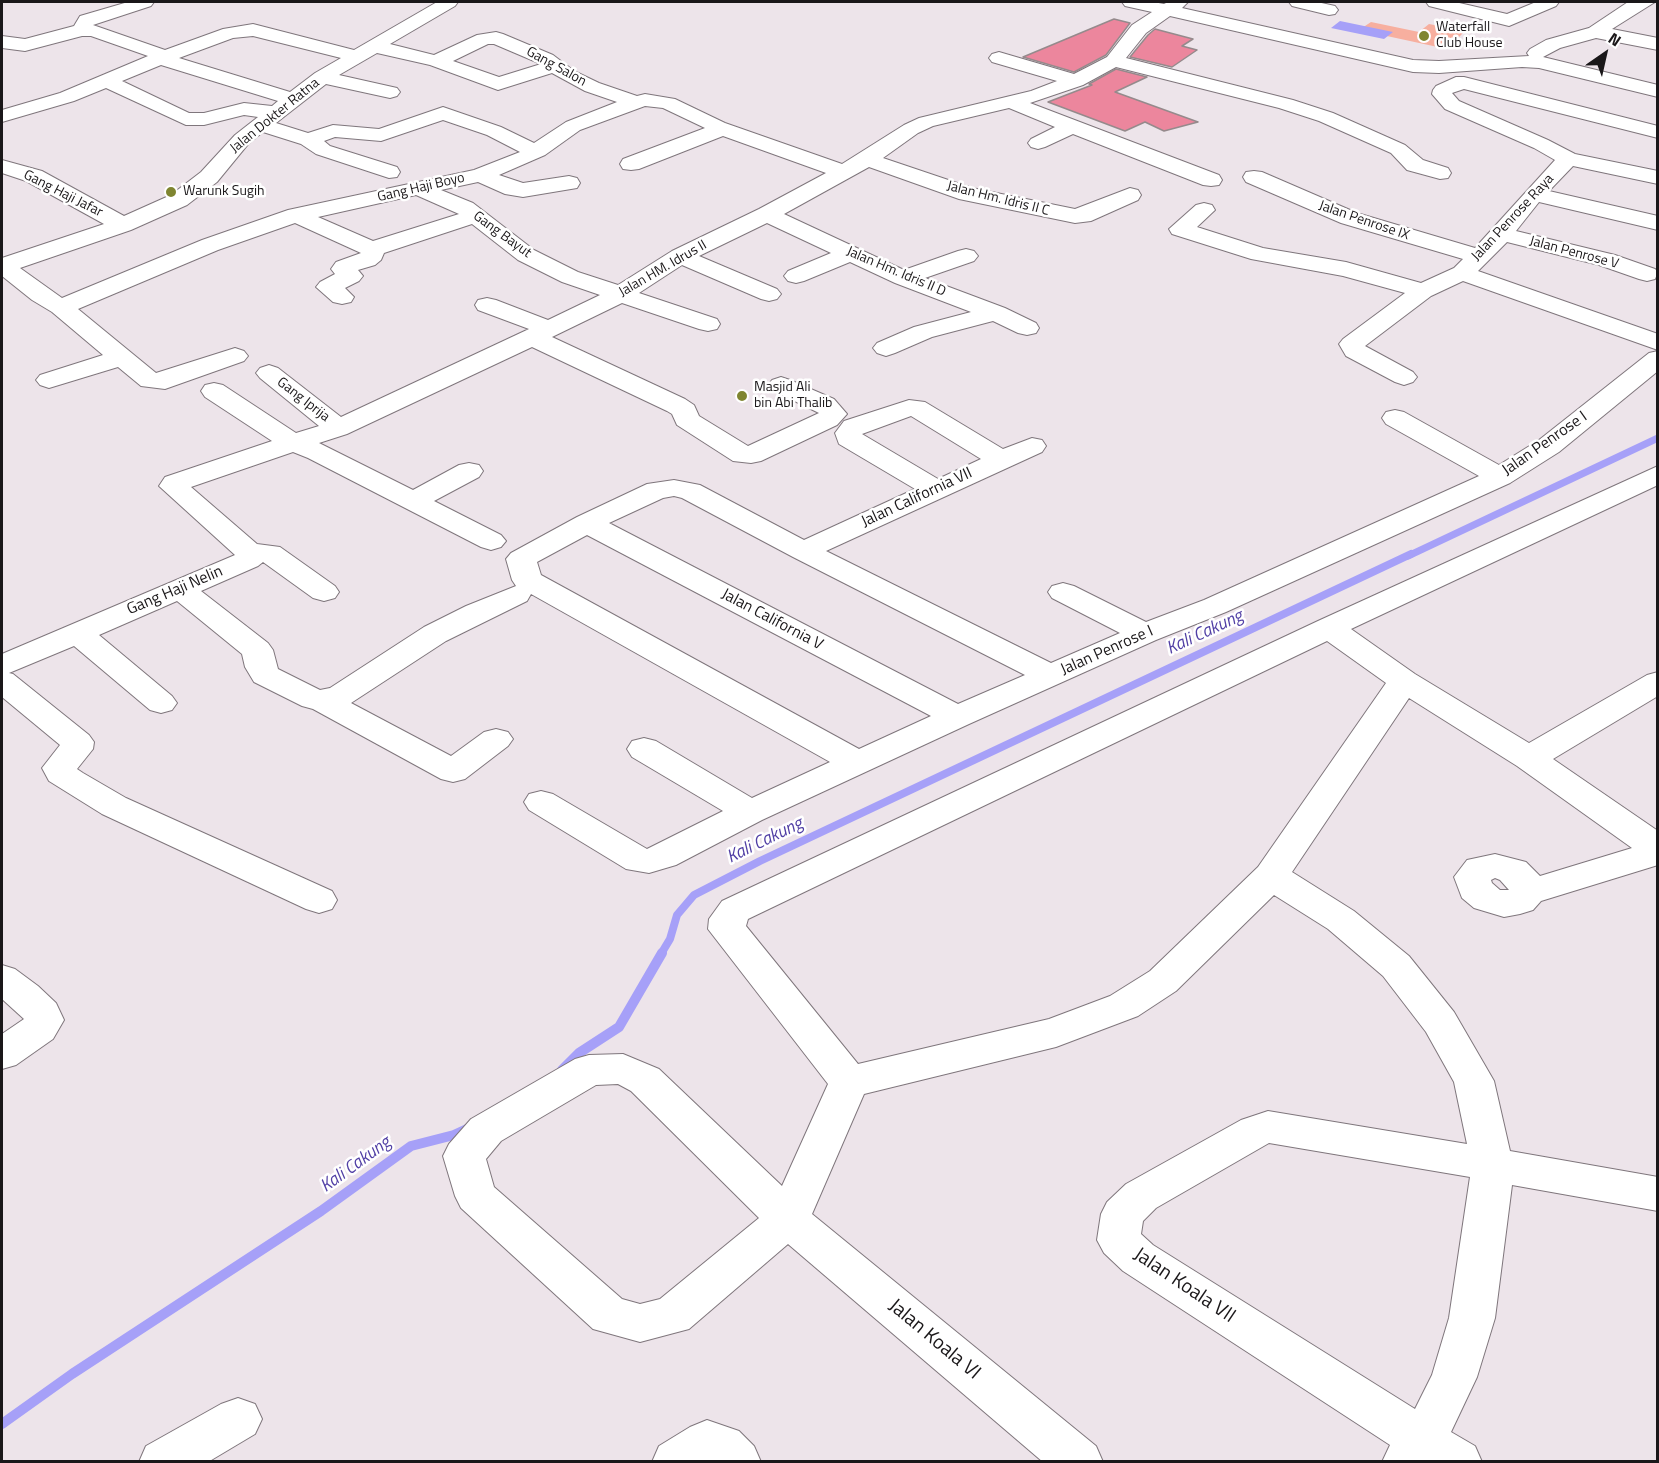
<!DOCTYPE html>
<html>
<head>
<meta charset="utf-8">
<style>
	body { margin:0 }
	#map { position:relative; width:1659px; height:1463px; overflow:hidden; background:#ede4ea; font-family:"Titillium Web",sans-serif }
	canvas { display:block }
	.frame { position:absolute; inset:0; border:3px solid #1a1719; pointer-events:none }
	.north { position:absolute; left:1575px; top:24px; width:60px; height:60px; -webkit-text-stroke:4px #fff; paint-order:stroke; rotate:34deg; font-size:16px; font-weight:700; line-height:24px; text-align:center; color:#1a1719 }
	.north::after { content:''; display:block; margin:auto; width:21px; height:27px; background:#1a1719; clip-path:polygon(50% 0,100% 100%,50% 72%,0 100%) }
</style>
</head>
<body>
<div id="map">
<canvas width="1659" height="1463"></canvas>
<div class="frame"></div>
<div class="north">N</div>
</div>
<script>
const context = document.querySelector('canvas').getContext('2d');
context.lineJoin = 'round';
function fill(path, color) {
  context.fillStyle = color;
  context.fill(path, 'evenodd');
}
function shape(rows) {
  const path = new Path2D();
  for (const r of rows) {
    path.moveTo(r[0], r[1]);
    for (let i = 2; i < r.length; i += 2) path.lineTo(r[i], r[i + 1]);
  }
  return path;
}
function strokePath(path, color, width, dash) {
  context.strokeStyle = color;
  context.lineWidth = width;
  context.lineCap = dash ? 'butt' : 'round';
  context.setLineDash(dash || []);
  context.stroke(path);
}
function label(font, color, halo, rows, align = 'center') {
  context.font = font + ' "Titillium Web",sans-serif';
  context.lineWidth = 5;
  context.setLineDash([]);
  context.textBaseline = 'middle';
  context.strokeStyle = halo;
  context.fillStyle = color;
  for (const [text, x, y, turn = 0] of rows) {
    context.save();
    context.translate(x, y);
    context.rotate((+turn || 0) * Math.PI / 180);
    context.textAlign = isNaN(turn) ? turn : align;
    if (halo) context.strokeText(text, 0, 0);
    context.fillText(text, 0, 0);
    context.restore();
  }
}
const green = shape([
	[1371,22,1419,32,1429,24,1465,31,1447,49,1359,30]
]);
const water = shape([
	[1340,21,1393,32,1384,39,1331,28]
]);
const streamFar2 = shape([
	[1408,556,1658,438]
]);
const streamFar1 = shape([
	[661,954,670,939,677,915,694,895,760,861,1411,554]
]);
const stream = shape([
	[562,1070,579,1053,619,1027,662,953],
	[2,1424,72,1374,321,1211,411,1146,454,1135,467,1129]
]);
const building = shape([
	[1114,19,1130,23,1106,55,1074,72,1023,57,1114,19],
	[1155,29,1193,39,1182,46,1197,50,1172,67,1130,57,1148,35,1155,29],
	[1116,69,1147,77,1115,92,1198,122,1164,131,1145,122,1125,131,1048,102,1092,85,1089,84,1116,69]
]);
const minor = shape([
	[128,2,154,2,151,6,93,25,165,50,223,29,253,24,354,50,437,2,458,2,455,6,390,44,434,55,477,35,496,32,503,34,553,55,574,71,599,83,637,96,645,94,675,99,725,123,842,164,904,125,919,118,1031,91,1057,81,992,62,989,58,992,54,999,52,1074,74,1107,57,1132,25,1152,12,1125,6,1122,2,1153,2,1164,4,1168,2,1188,2,1182,8,1413,60,1439,61,1529,56,1527,53,1530,49,1546,40,1589,28,1628,2,1655,2,1612,29,1658,38,1658,50,1596,38,1560,48,1543,57,1658,85,1658,97,1539,68,1522,67,1439,73,1413,72,1170,16,1146,33,1126,58,1293,100,1333,113,1405,145,1423,160,1448,168,1451,173,1448,178,1440,179,1407,170,1391,153,1319,121,1279,108,1116,67,1083,85,1030,103,1219,175,1222,180,1219,185,1211,186,1203,185,1073,134,1045,147,1038,149,1031,147,1028,143,1031,139,1055,127,1009,108,933,126,918,133,883,158,972,188,1075,209,1130,188,1138,190,1141,195,1138,200,1091,221,1075,223,959,199,869,167,784,214,904,270,958,251,966,249,974,251,978,256,974,261,925,278,1005,308,1036,323,1039,328,1036,333,1027,335,1018,333,993,321,932,337,895,353,886,356,877,353,873,348,877,343,914,327,971,312,895,283,850,262,804,281,796,283,788,281,784,276,788,271,831,253,767,223,699,256,777,289,781,294,777,299,769,301,761,299,682,265,639,293,717,319,720,324,717,329,708,331,699,329,622,303,552,337,685,399,694,405,699,416,748,446,819,413,772,390,768,385,772,380,781,377,790,380,834,399,847,414,837,425,761,461,751,463,733,461,677,425,672,414,667,411,532,347,347,434,319,443,413,490,459,465,469,463,479,465,483,471,479,477,434,501,501,535,506,541,501,547,491,550,481,547,308,458,293,452,191,487,257,544,280,547,335,586,339,592,335,598,324,601,313,598,263,562,258,566,201,591,268,643,273,650,278,669,320,690,330,688,424,627,466,606,516,586,512,580,506,559,511,553,577,517,647,484,674,480,700,485,804,540,915,489,839,444,835,433,844,421,909,400,925,402,1003,449,1032,438,1042,440,1046,446,1042,452,826,551,1051,663,1120,633,1052,598,1048,592,1052,586,1063,583,1074,586,1146,622,1204,600,1479,476,1386,424,1382,418,1386,412,1395,410,1404,412,1499,465,1539,440,1649,353,1658,351,1658,371,1559,452,1510,483,1226,612,1156,640,969,724,762,820,676,865,649,873,626,869,529,810,524,802,529,794,541,791,553,794,647,849,723,811,632,757,627,749,632,741,644,738,656,741,752,798,830,762,531,594,527,601,446,641,351,703,451,756,484,732,496,729,508,732,513,739,508,746,465,779,453,782,441,779,313,709,302,706,254,682,245,667,242,654,177,601,99,635,172,696,177,703,172,710,161,713,150,710,74,646,9,673,13,674,89,735,94,742,93,749,77,769,83,773,126,798,332,891,337,900,332,909,319,913,306,909,102,814,49,781,42,768,60,745,2,697,2,654,235,555,159,486,165,477,272,441,205,397,201,391,205,385,214,383,223,385,296,433,319,426,260,378,256,373,260,368,269,365,278,368,341,417,529,329,478,310,475,305,478,300,487,298,496,300,548,320,600,295,562,282,518,260,472,224,384,253,381,260,375,265,358,270,363,276,359,281,345,288,354,297,351,302,342,304,333,302,316,287,320,282,335,274,331,269,336,262,361,253,295,223,218,250,78,309,156,373,235,348,244,351,248,356,244,361,165,389,141,386,118,367,49,388,40,385,36,380,40,375,103,355,52,312,32,300,2,276,2,258,104,224,26,181,2,173,2,160,42,171,124,216,171,195,201,172,235,135,258,117,244,115,204,125,186,125,106,88,74,101,2,122,2,110,60,93,148,56,91,36,82,36,25,51,2,48,2,36,25,39,74,26,80,16,128,2],
	[253,36,341,58,315,73,290,92,179,58,233,38,253,36],
	[488,44,494,44,541,64,499,77,453,61,488,44],
	[377,53,430,65,498,90,552,73,585,91,617,102,566,122,534,143,501,127,443,107,379,129,333,125,308,133,276,123,326,84,390,98,397,96,400,92,397,88,339,75,377,53],
	[161,65,278,101,272,106,244,103,204,113,189,113,122,81,161,65],
	[645,106,663,108,705,128,623,159,620,164,623,169,631,170,639,169,723,136,826,173,759,209,672,251,618,285,578,272,534,250,473,203,441,190,478,182,505,194,523,197,577,188,580,183,577,178,569,176,523,183,499,175,545,155,580,130,645,106],
	[443,120,487,135,520,152,474,170,288,210,202,240,62,298,20,268,131,230,187,205,217,182,249,143,263,132,301,144,316,154,389,178,397,177,400,172,397,167,330,146,324,141,335,137,381,141,443,120],
	[416,195,459,214,373,241,318,217,416,195],
	[911,416,981,459,938,479,862,434,911,416],
	[674,496,682,498,793,557,1025,675,958,704,609,523,663,498,674,496],
	[587,535,931,716,859,749,541,575,537,562,587,535],
	[1289,2,1317,2,1335,6,1338,10,1335,14,1329,15,1292,6,1289,2],
	[1426,2,1455,2,1507,14,1536,2,1559,2,1556,6,1509,26,1429,6,1426,2],
	[1456,77,1464,77,1658,126,1658,138,1464,89,1452,93,1459,101,1548,140,1575,154,1658,171,1658,184,1573,166,1549,191,1658,216,1658,230,1539,202,1516,231,1615,255,1655,269,1658,272,1655,279,1647,281,1639,279,1599,265,1507,242,1478,271,1658,334,1658,350,1463,281,1431,296,1365,346,1413,372,1417,377,1413,382,1404,385,1395,382,1346,356,1339,344,1343,339,1405,293,1343,276,1251,259,1172,234,1169,229,1196,205,1204,203,1212,205,1215,210,1197,227,1263,248,1346,262,1421,283,1454,268,1463,259,1341,223,1246,182,1243,177,1246,172,1254,171,1262,172,1357,213,1475,248,1555,160,1534,148,1445,109,1432,94,1433,90,1436,86,1456,77],
	[1658,466,1658,485,1351,629,1415,674,1529,743,1647,675,1658,672,1658,696,1553,759,1658,831,1658,865,1541,901,1533,910,1520,914,1504,917,1474,908,1462,898,1454,877,1467,860,1495,854,1526,862,1540,876,1632,848,1517,766,1409,698,1292,872,1354,911,1409,956,1454,1012,1494,1081,1510,1151,1658,1177,1658,1211,1512,1185,1495,1318,1477,1377,1451,1432,1475,1446,1482,1462,1382,1462,1390,1445,1123,1271,1104,1253,1097,1240,1101,1214,1107,1202,1126,1184,1241,1120,1268,1111,1467,1144,1454,1082,1426,1032,1383,976,1328,929,1274,895,1176,991,1138,1016,1056,1047,864,1094,812,1214,1096,1446,1103,1462,1043,1462,788,1244,689,1329,640,1342,593,1329,461,1208,455,1196,443,1156,449,1144,471,1119,575,1059,589,1055,623,1054,659,1069,782,1186,828,1084,708,929,709,919,722,901,1318,621,1658,466],
	[1327,641,1386,683,1258,867,1150,971,1110,996,1049,1019,858,1064,746,926,748,919,1327,641],
	[1495,878,1500,880,1509,890,1500,890,1492,883,1491,880,1495,878],
	[618,1084,631,1091,759,1218,660,1299,640,1304,622,1299,494,1187,486,1159,501,1141,596,1085,618,1084],
	[1269,1143,1470,1177,1449,1318,1432,1375,1415,1409,1153,1245,1141,1234,1143,1221,1156,1208,1269,1143],
	[2,965,15,969,38,986,56,1003,64,1020,53,1039,16,1065,2,1069,2,1034,24,1019,2,999,2,965],
	[238,1398,255,1404,262,1419,255,1434,208,1462,139,1462,146,1446,221,1404,238,1398],
	[707,1420,739,1431,754,1446,761,1462,652,1462,659,1446,690,1427,707,1420]
]);
const markers = [
	[1424,36,6,"#7f8530"],
	[171,192,6,"#7f8530"],
	[742,396,6,"#7f8530"]
];
const farPoinames = [
	["Waterfall",1436,28],
	["Club House",1436,44],
	["Warunk Sugih",183,192],
	["Masjid Ali",754,388],
	["bin Abi Thalib",754,404]
];
const farStreetnames = [
	["Gang Salon",556,67,29],
	["Jalan Dokter Ratna",275,116,-39],
	["Gang Haji Boyo",421,188,-13],
	["Gang Haji Jafar",63,194,27],
	["Jalan Hm. Idris II C",998,199,14],
	["Jalan Penrose Raya",1513,218,-47],
	["Jalan Penrose IX",1364,221,19],
	["Gang Bayut",502,235,36],
	["Jalan Penrose V",1574,253,15],
	["Jalan HM. Idrus II",663,269,-30],
	["Jalan Hm. Idris II D",896,272,23],
	["Gang Iprija",303,400,38]
];
const streetNames = [
	["Jalan Penrose I",1545,444,-35],
	["Jalan California VII",917,498,-25],
	["Gang Haji Nelin",175,591,-23],
	["Jalan California V",772,620,28],
	["Jalan Penrose I",1107,651,-24]
];
const waterNames = [
	["Kali Cakung",1205,633,-25],
	["Kali Cakung",765,841,-26],
	["Kali Cakung",356,1165,-36]
];
const nearStreetnames = [
	["Jalan Koala VII",1184,1286,34],
	["Jalan Koala VI",934,1340,40]
];
fill(green, '#f7af9f');
fill(water, '#a6a0f8');
strokePath(streamFar2, '#a6a0f8', 7);
strokePath(streamFar1, '#a6a0f8', 8);
strokePath(stream, '#a6a0f8', 10);
fill(building, '#ec869d');
strokePath(building, '#958a8c', 1.5);
strokePath(minor, '#7f767c', 2);
fill(minor, '#fff');
for (const [x, y, r, color] of markers) {
  const dot = new Path2D();
  dot.arc(x, y, r, 0, 2 * Math.PI);
  context.fillStyle = color;
  context.fill(dot);
  strokePath(dot, '#fff', 2);
}
label('14px', '#1a1719', '#fff', farPoinames, 'left');
label('14px', '#1a1719', '#fff', farStreetnames);
label('16px', '#1a1719', '#fff', streetNames);
label('italic 18px', '#513fa5', '#fff', waterNames);
label('20px', '#1a1719', '#fff', nearStreetnames);
</script>
</body>
</html>
